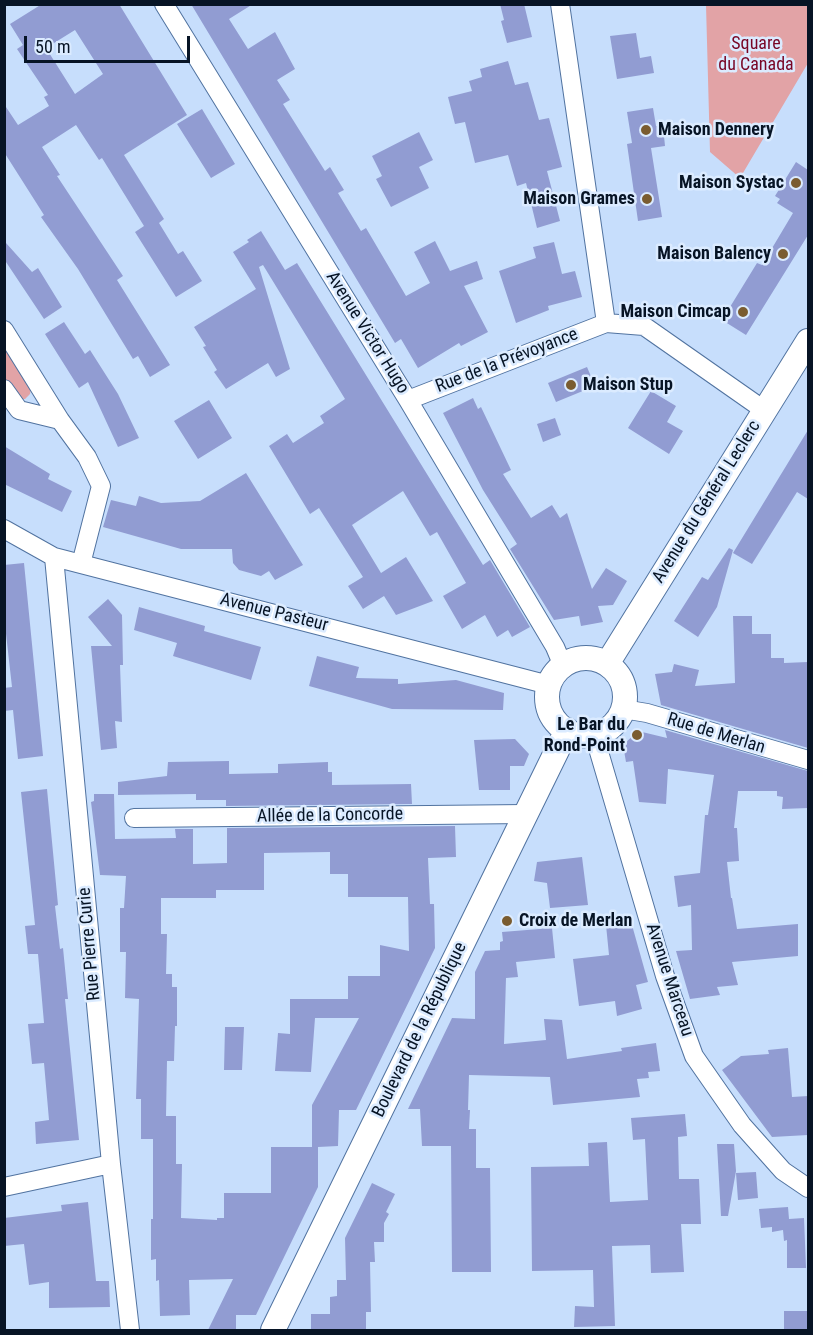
<!DOCTYPE html>
<html>
<head>
<meta charset="utf-8">
<style>
	body { margin:0 }
	#map { position:relative; width:813px; height:1335px; overflow:hidden; background:#c7defc; font-family:"Roboto Condensed",sans-serif }
	canvas { display:block }
	.frame { position:absolute; inset:0; border:6px solid #071425; pointer-events:none }
	.scale { position:absolute; left:24px; top:36px; width:166px; height:27px; box-sizing:border-box; border:3px solid #071425; border-top:0; padding-left:8px; font-size:18px; line-height:21px; white-space:nowrap; color:#071425; -webkit-text-stroke:4px #dbebff; paint-order:stroke }
</style>
</head>
<body>
<div id="map">
<canvas width="813" height="1335"></canvas>
<div class="frame"></div>
<div class="scale">50 m</div>
</div>
<script>
const context = document.querySelector('canvas').getContext('2d');
context.lineJoin = 'round';
function fill(path, color) {
  context.fillStyle = color;
  context.fill(path, 'evenodd');
}
function shape(rows) {
  const path = new Path2D();
  for (const r of rows) {
    if (r.length === 3) {
      path.moveTo(r[0] + r[2], r[1]);
      path.arc(r[0], r[1], r[2], 0, 2 * Math.PI);
      continue;
    }
    path.moveTo(r[0], r[1]);
    for (let i = 2; i < r.length; i += 2) path.lineTo(r[i], r[i + 1]);
  }
  return path;
}
function strokePath(path, color, width, dash) {
  context.strokeStyle = color;
  context.lineWidth = width;
  context.lineCap = dash ? 'butt' : 'round';
  context.setLineDash(dash || []);
  context.stroke(path);
}
function label(font, color, halo, rows, align = 'center') {
  context.font = font + ' "Roboto Condensed",sans-serif';
  context.lineWidth = 5;
  context.setLineDash([]);
  context.textBaseline = 'middle';
  context.strokeStyle = halo;
  context.fillStyle = color;
  for (const [text, x, y, turn = 0] of rows) {
    context.save();
    context.translate(x, y);
    context.rotate((+turn || 0) * Math.PI / 180);
    context.textAlign = isNaN(turn) ? turn : align;
    if (halo) context.strokeText(text, 0, 0);
    context.fillText(text, 0, 0);
    context.restore();
  }
}
const green = shape([
	[706,5,808,5,808,63,740,178,710,152],
	[4,345,31,388,30,394,25,399,19,399,5,381]
]);
const building = shape([
	[42,4,119,4,187,115,124,155,164,219,159,223,178,254,183,251,202,281,176,297,135,232,144,226,102,158,99,160,76,125,42,147,60,175,57,176,123,276,117,280,170,365,150,377,138,356,133,359,78,269,41,217,44,215,4,152,4,104,18,125,49,106,44,97,48,95,17,49,23,45,10,24],
	[75,30,103,74,75,94,46,48],
	[191,4,253,4,229,19,248,49,275,32,295,69,277,80,290,100,283,104,325,171,330,167,344,190,338,193,361,231,366,228,406,296,430,283,414,252,435,241,450,271,477,261,483,279,464,286,488,332,461,346,459,343,418,368,401,339,395,343],
	[500,4,524,4,532,37,507,43,501,21,504,20],
	[636,33,640,58,651,56,654,73,617,79,610,36],
	[508,61,515,85,528,82,539,120,549,118,562,167,547,171,560,221,537,228,526,183,517,186,508,155,475,163,465,122,455,124,448,97,472,91,469,81,482,77,480,69],
	[653,108,656,126,663,126,665,146,651,148,662,217,638,221,627,144,632,143,627,112],
	[202,109,235,164,211,178,177,124],
	[419,132,433,160,419,167,429,188,391,207,376,179,382,176,372,156],
	[796,162,808,170,808,235,746,335,722,320,757,263,762,265,793,213,777,203,780,199,775,196],
	[261,231,285,270,297,263,483,565,490,560,530,627,512,637,508,630,497,637,485,615,462,629,443,596,466,583,437,532,430,536,403,491,352,525,381,573,406,557,433,601,396,615,384,596,363,609,348,586,363,577,319,508,310,514,269,446,287,434,293,443,324,423,320,416,345,399,263,265,259,267,290,369,276,377,268,363,226,389,214,372,217,370,203,347,206,346,194,327,256,289,233,252,249,242,247,240],
	[554,242,562,274,575,271,582,297,548,306,549,310,516,323,499,271,536,258,533,247],
	[6,243,32,272,38,268,62,307,44,319,4,259],
	[64,322,85,354,90,350,118,394,139,438,118,447,88,382,79,388,45,334],
	[587,367,595,386,556,402,548,383],
	[651,391,676,406,667,422,683,431,669,454,628,428],
	[473,398,478,409,481,407,511,470,503,474,531,518,552,505,560,518,567,513,592,589,606,568,627,581,613,605,598,606,603,622,581,626,579,616,554,620,510,549,517,544,483,490,443,413],
	[209,400,232,438,198,459,174,421],
	[555,418,561,435,543,442,537,424],
	[808,430,808,499,797,492,752,564,733,553],
	[4,446,50,474,48,479,72,491,62,512,4,484],
	[246,473,303,565,275,580,269,571,261,576,239,570,233,563,232,549,181,549,103,527,111,500,136,506,139,496,161,503,200,501],
	[729,548,733,550,717,607,698,637,674,621,702,577,708,580],
	[24,563,43,756,18,759,13,710,4,711,4,688,12,687,4,616,4,565],
	[108,599,122,615,123,665,120,665,122,722,115,721,117,748,101,750,91,646,112,646,88,617],
	[139,607,205,626,204,631,261,647,251,680,173,656,177,643,134,630],
	[733,616,752,616,752,634,771,634,771,658,784,658,784,663,808,662,808,748,661,705,655,674,672,672,674,664,699,670,695,686,735,683],
	[317,656,359,667,356,678,398,679,398,684,456,680,504,693,503,710,392,709,309,686],
	[665,730,808,771,808,808,782,809,783,797,777,796,777,791,738,791,734,828,737,828,739,861,727,862,731,898,732,898,737,929,798,924,798,956,732,962,738,985,717,987,720,995,690,999,676,951,692,950,691,905,678,907,674,876,700,873,705,815,708,815,714,775,668,769,666,804,639,802,633,761,626,762,623,745,638,731,667,738],
	[515,739,529,754,524,766,510,766,510,790,479,790,474,740],
	[229,761,229,774,278,773,278,764,328,762,328,772,332,772,332,785,411,784,412,804,226,806,226,800,196,800,196,794,118,795,118,782,167,776,168,762],
	[47,789,58,905,55,906,60,949,63,948,68,999,65,999,79,1140,36,1144,35,1122,49,1120,44,1063,32,1064,28,1024,44,1023,38,954,28,954,25,926,35,925,21,792],
	[94,794,114,794,115,839,176,838,175,829,193,829,193,864,227,863,227,828,455,826,456,857,428,858,430,904,434,904,435,948,356,1110,339,1110,338,1146,318,1147,318,1187,256,1315,236,1315,236,1330,208,1330,233,1279,189,1280,190,1315,160,1316,159,1280,156,1281,156,1259,151,1260,151,1219,153,1219,153,1139,141,1139,141,1099,136,1099,139,999,125,998,126,952,120,952,120,908,124,908,126,876,100,875,91,802,94,801],
	[330,852,330,874,348,874,348,897,408,897,409,951,380,945,380,976,348,976,348,999,290,999,290,1034,278,1033,275,1071,311,1072,315,1018,359,1018,312,1105,312,1147,271,1147,271,1193,224,1193,224,1218,217,1218,217,1220,181,1218,182,1164,176,1164,176,1116,166,1116,167,1061,174,1061,175,1026,177,1026,177,987,172,987,172,974,166,974,167,934,161,934,161,898,216,898,216,890,264,890,264,853],
	[582,857,588,905,550,908,547,883,534,881,537,862],
	[630,918,648,982,636,985,642,1009,617,1016,615,1001,579,1006,573,959,609,955,606,925],
	[552,928,555,958,516,962,518,977,506,978,504,1044,546,1040,544,1019,562,1020,567,1059,622,1051,621,1048,656,1043,660,1071,648,1072,649,1078,637,1079,640,1097,553,1105,550,1077,469,1075,468,1110,470,1110,469,1129,476,1129,476,1168,490,1168,491,1272,452,1272,451,1146,422,1146,420,1109,408,1109,452,1018,475,1019,475,972,485,951,500,950,500,942,503,941,502,932],
	[225,1027,244,1027,242,1070,224,1070],
	[788,1048,792,1097,808,1096,808,1135,772,1137,722,1070,741,1056,769,1054,768,1050],
	[685,1114,687,1136,678,1137,679,1179,699,1179,701,1224,681,1224,684,1272,651,1273,650,1245,612,1246,615,1326,574,1327,575,1306,594,1307,593,1270,532,1271,531,1167,589,1166,588,1143,607,1142,610,1202,648,1200,645,1139,633,1140,631,1118],
	[717,1144,734,1144,736,1171,728,1216,721,1216],
	[756,1172,758,1198,738,1200,736,1173],
	[372,1183,395,1194,386,1212,389,1214,384,1223,384,1242,374,1242,375,1262,370,1262,371,1312,366,1312,366,1330,311,1330,311,1314,330,1314,330,1297,337,1296,337,1280,346,1280,345,1238],
	[88,1202,96,1281,109,1281,110,1307,49,1308,49,1282,29,1285,24,1244,4,1246,4,1218,62,1211,61,1205],
	[788,1207,789,1219,804,1218,806,1268,787,1268,787,1240,784,1241,783,1230,772,1232,772,1227,761,1228,759,1209],
	[784,1311,808,1311,808,1330,784,1330]
]);
const minor = shape([
	[164,4,408,400,555,647,563,666],
	[560,4,606,323],
	[4,330,60,420,87,457,101,486,81,564],
	[4,389,19,410,60,420],
	[408,400,606,323,644,326,764,410],
	[4,529,54,557,549,685],
	[54,557,111,1164,130,1330],
	[623,709,647,713,808,760],
	[594,735,665,976,694,1056,742,1125,783,1171,808,1188],
	[134,818,526,814],
	[4,1187,111,1164]
]);
const tertiary = shape([
	[586,697,39],
	[607,664,808,341],
	[273,1330,567,730]
]);
const markers = [
	[646,130,6,"#7a5c30"],
	[796,183,6,"#7a5c30"],
	[647,199,6,"#7a5c30"],
	[783,254,6,"#7a5c30"],
	[743,312,6,"#7a5c30"],
	[571,385,6,"#7a5c30"],
	[637,735,6,"#7a5c30"],
	[507,921,6,"#7a5c30"]
];
const parkNames = [
	["Square",756,44],
	["du Canada",756,65]
];
const poiNames = [
	["Maison Dennery",658,130,"left"],
	["Maison Systac",784,183],
	["Maison Grames",635,199],
	["Maison Balency",771,254],
	["Maison Cimcap",731,312],
	["Maison Stup",583,385,"left"],
	["Le Bar du",625,725],
	["Rond-Point",625,746],
	["Croix de Merlan",519,921,"left"]
];
const streetNames = [
	["Avenue Victor Hugo",367,333,58],
	["Rue de la Prévoyance",507,361,-21],
	["Avenue du Général Leclerc",707,502,-58],
	["Avenue Pasteur",274,613,14],
	["Rue de Merlan",716,734,17],
	["Allée de la Concorde",330,816,-1],
	["Rue Pierre Curie",90,944,-95],
	["Avenue Marceau",669,980,72],
	["Boulevard de la République",420,1030,-64]
];
fill(green, '#e2a3a6');
fill(building, '#919cd2');
strokePath(minor, '#5173a0', 20);
strokePath(tertiary, '#5173a0', 26);
strokePath(minor, '#fff', 18);
strokePath(tertiary, '#fff', 24);
for (const [x, y, r, color] of markers) {
  const dot = new Path2D();
  dot.arc(x, y, r, 0, 2 * Math.PI);
  context.fillStyle = color;
  context.fill(dot);
  strokePath(dot, '#dbebff', 2);
}
label('18px', '#780525', '#dbebff', parkNames);
label('bold 18px', '#071425', '#dbebff', poiNames, 'right');
label('18px', '#071425', '#dbebff', streetNames);
</script>
</body>
</html>
